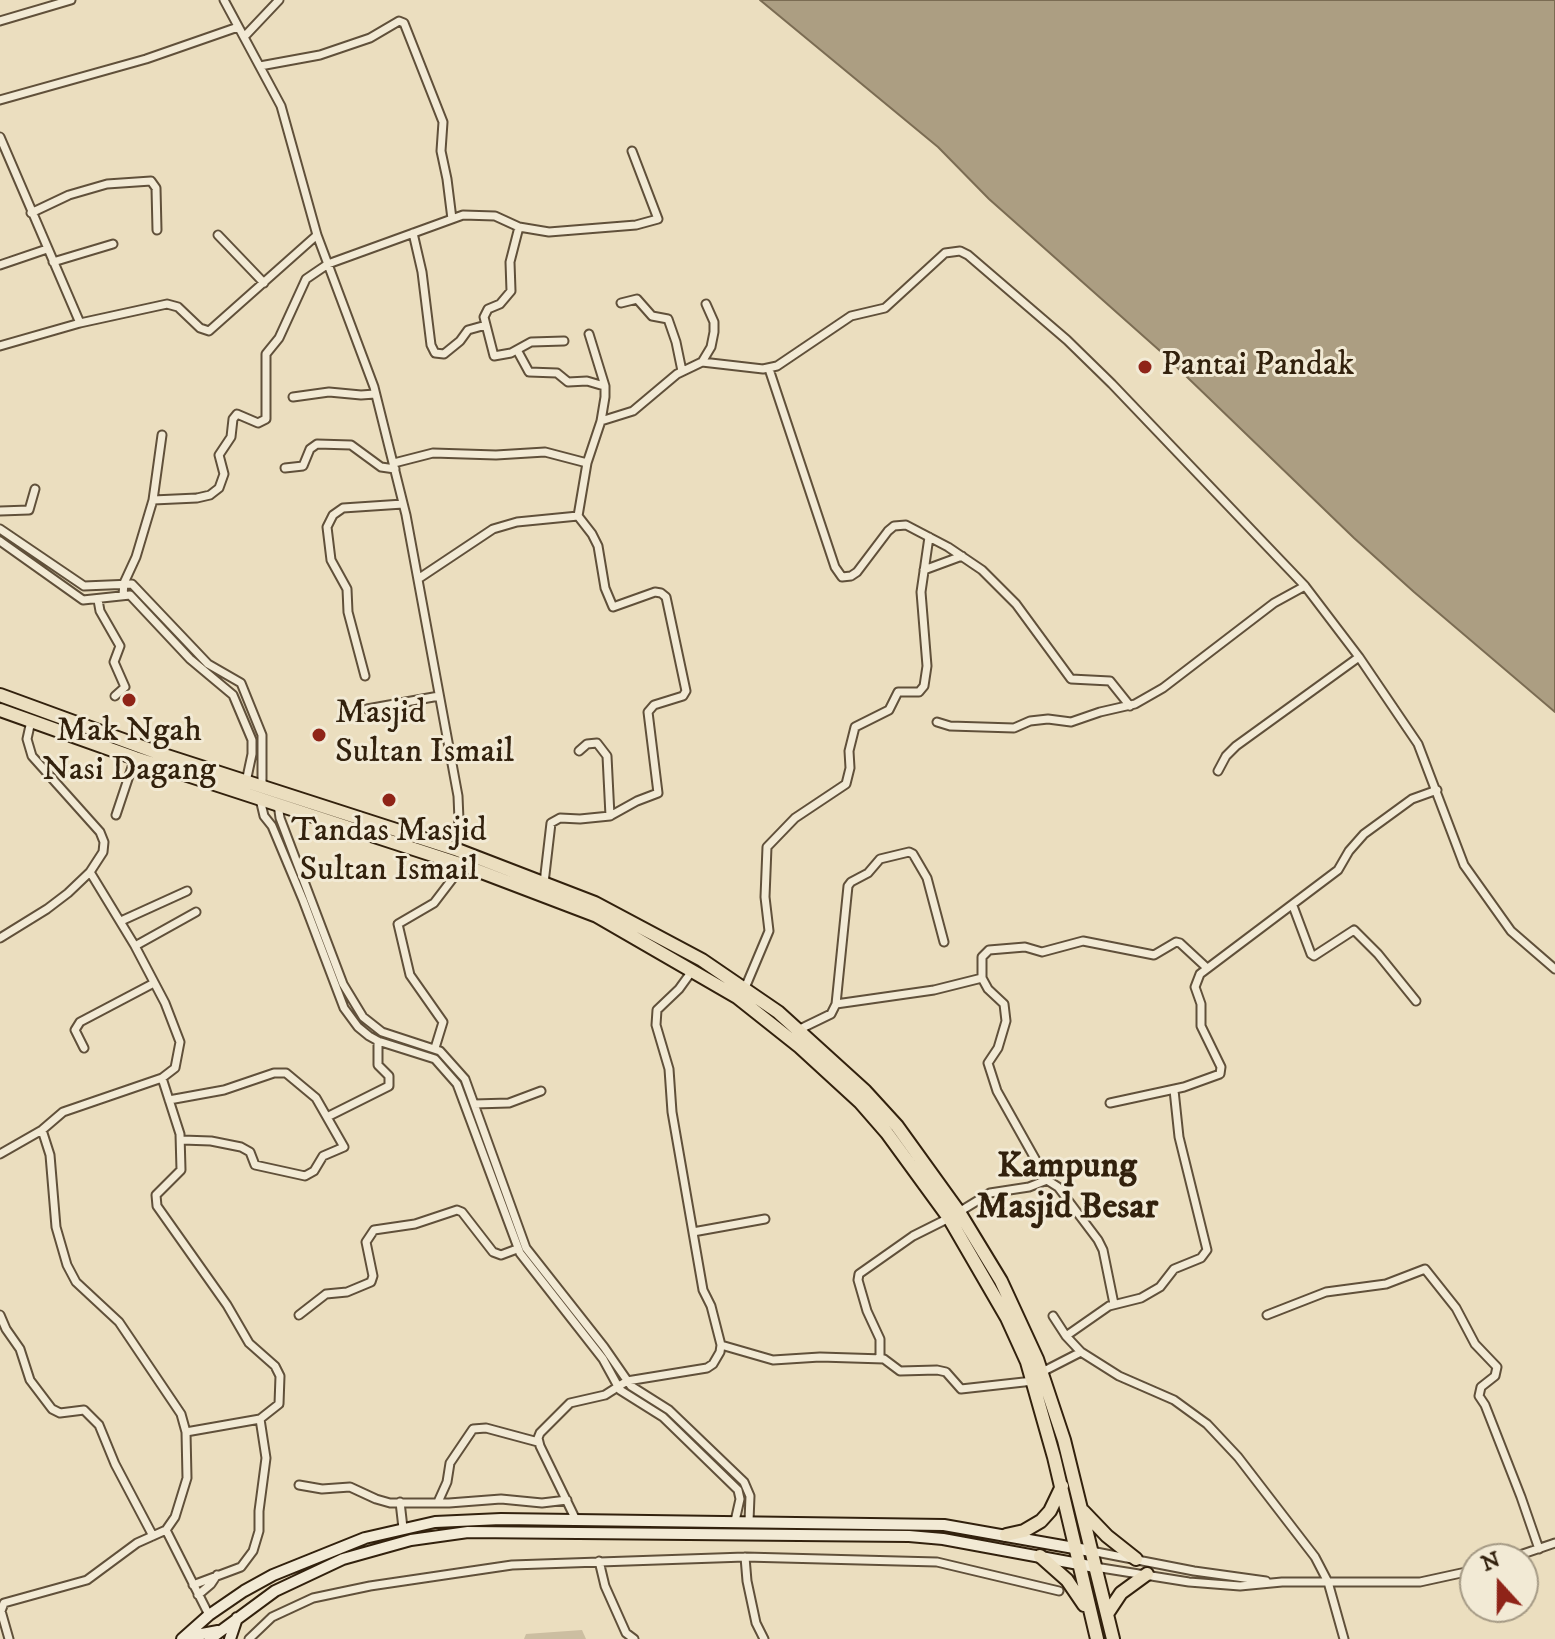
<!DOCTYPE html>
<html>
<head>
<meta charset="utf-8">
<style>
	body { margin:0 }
	#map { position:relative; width:1555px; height:1639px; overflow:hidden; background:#ebdebf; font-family:"IM FELL DW Pica",serif }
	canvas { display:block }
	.north { position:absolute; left:1459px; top:1543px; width:80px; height:80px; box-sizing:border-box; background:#f2ead5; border:2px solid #a59a85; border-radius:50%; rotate:339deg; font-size:22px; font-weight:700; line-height:32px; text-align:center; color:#32210d }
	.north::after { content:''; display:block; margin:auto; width:28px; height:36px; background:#8f2418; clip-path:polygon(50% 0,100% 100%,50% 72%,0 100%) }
</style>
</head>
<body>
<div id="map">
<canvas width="1555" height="1639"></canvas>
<div class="north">N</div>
</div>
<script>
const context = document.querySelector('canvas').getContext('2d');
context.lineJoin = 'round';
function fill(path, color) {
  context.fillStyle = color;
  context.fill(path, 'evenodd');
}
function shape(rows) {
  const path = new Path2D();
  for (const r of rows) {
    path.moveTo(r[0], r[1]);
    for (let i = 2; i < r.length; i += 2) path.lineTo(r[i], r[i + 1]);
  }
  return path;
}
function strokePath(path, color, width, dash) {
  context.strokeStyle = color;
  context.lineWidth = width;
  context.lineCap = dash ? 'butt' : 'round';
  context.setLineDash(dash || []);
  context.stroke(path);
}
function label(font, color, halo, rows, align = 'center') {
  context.font = font + ' "IM FELL DW Pica",serif';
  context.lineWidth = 6;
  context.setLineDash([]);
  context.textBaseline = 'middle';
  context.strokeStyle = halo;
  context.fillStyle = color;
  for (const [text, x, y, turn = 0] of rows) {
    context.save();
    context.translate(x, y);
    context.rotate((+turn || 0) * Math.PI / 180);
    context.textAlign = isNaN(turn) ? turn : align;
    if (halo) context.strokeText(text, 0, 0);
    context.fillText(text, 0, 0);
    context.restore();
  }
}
const green = shape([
	[582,1630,586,1639,524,1639,526,1634]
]);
const water = shape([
	[760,0,1555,0,1555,712,1414,592,1354,538,1159,350,989,199,938,147,760,0]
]);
const street = shape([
	[224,0,281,106,317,235,374,387,406,515,458,796,459,820,455,849],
	[0,21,71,0],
	[244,37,279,0],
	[260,66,320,55,370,38,399,21,404,23,443,122,441,151,447,179,452,219],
	[0,100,146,59,238,27],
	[0,137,80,323],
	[31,213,69,195,107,184,151,181,156,188,157,230],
	[519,227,510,262,511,291,500,304,488,309,484,317,494,356,511,353,531,342,564,341],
	[413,233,422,272,431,345,435,353,444,354,460,341,468,330,486,325],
	[218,235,264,283],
	[53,262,113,244],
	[0,265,47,249],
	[621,303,637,299,652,316,668,319,676,342,682,371],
	[0,346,80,323,167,304,178,307,200,328,209,331,317,235],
	[517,350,529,372,557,373,568,382,587,381,604,386],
	[702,362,711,347,714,332,714,322,706,304],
	[769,369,835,567,842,577,851,576,857,572,888,531,894,526,906,525,948,547,982,570,1016,604,1071,679,1110,681,1130,706],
	[293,397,329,392,361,395,375,394],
	[601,421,633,411,677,374,702,362,763,369,777,366,851,316,885,308,945,253,960,251,968,255,1067,340,1112,384,1305,586,1359,657,1418,744,1464,865,1511,931,1555,969],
	[394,463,433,453,496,455,545,452,587,463],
	[285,468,303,466,310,449,317,444,351,445,381,467,395,469],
	[153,500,197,498,210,495,219,488,224,474,219,455,231,437,233,419,237,414,258,423,266,419,266,354,279,338,306,279,328,264,463,215,495,216,519,227,549,232,636,225,658,219,632,151],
	[0,511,29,510,35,489],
	[0,529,84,586,132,584,208,664,241,683,262,735,262,787],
	[0,541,83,600,130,595,190,659,233,695,252,740,252,754,246,782],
	[924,570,962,556],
	[418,579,493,529,517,522,578,516,587,463,601,421,605,397,605,386,589,334],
	[123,595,124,583,136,557,153,500,162,435],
	[98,600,100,611,120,646,114,662,125,687,115,696],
	[365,676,348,612,347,589,331,560,327,527,333,515,343,508,403,504],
	[367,709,439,696],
	[31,721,27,739,32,756,100,832,104,842,103,852,90,872,135,946,165,1003,180,1042,175,1068,162,1078,180,1134,181,1170,156,1195,157,1206,227,1305,249,1343,275,1366,280,1376,279,1404,260,1419,266,1458,259,1511,259,1531,253,1551,241,1567,193,1585],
	[937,722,950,726,1014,728,1030,721,1048,719,1071,722,1100,712,1135,704,1163,688,1274,603,1305,586],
	[579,751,587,744,597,743,607,756,610,816],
	[1218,771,1226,756,1236,746,1359,657],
	[260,799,264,816,272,826,303,900,344,1008,358,1027,369,1036,378,1041,435,1059,457,1084,520,1253,603,1359,620,1390,663,1417,738,1490,740,1499,735,1521],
	[278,804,280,818,343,984,363,1017,382,1032,440,1051,465,1079,526,1248,604,1347,631,1386,669,1410,744,1482,750,1496,749,1521],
	[116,815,135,758],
	[544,883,551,823,560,818,580,819,610,816,637,801,658,793,648,712,654,705,683,696,686,691,666,597,661,593,655,592,613,607,605,588,598,546,592,534,578,516],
	[1293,906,1311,954,1314,956,1354,930,1378,954,1416,1001],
	[121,921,187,891],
	[0,938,47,909,68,893,90,872],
	[135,946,196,912],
	[982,978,988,989,1004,1004,1006,1021,998,1048,988,1063,997,1091,1047,1180,1058,1187,1098,1240,1103,1250,1114,1304],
	[745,988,769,931,765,897,767,847,795,818,846,784,850,768,849,751,855,727,889,710,898,692,919,692,924,686,927,666,921,592,929,537],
	[836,1004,848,886,851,882,868,873,880,859,909,852,913,854,927,878,944,942],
	[798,1030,831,1014,836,1004,934,990,982,978,982,957,989,950,1025,947,1042,952,1083,941,1154,955,1176,942,1180,943,1207,968],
	[84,1048,75,1030,80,1022,154,983],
	[435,1048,443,1022,410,975,398,924,434,903,463,865],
	[169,1100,224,1090,274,1073,286,1073,316,1098,344,1147,323,1156,314,1171,305,1176,255,1165,250,1152,241,1147,211,1141,182,1140],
	[1110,1103,1184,1087,1220,1074,1221,1067,1201,1026,1201,1004,1195,987,1200,974,1338,870,1349,851,1364,834,1412,799,1437,790],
	[474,1104,509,1103,541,1091],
	[327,1117,389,1086,389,1076,378,1065,378,1041],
	[0,1154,42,1130,63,1112,162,1078],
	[959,1212,990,1193,1029,1187,1047,1180],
	[693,1232,765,1219],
	[0,1315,6,1329,20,1349,30,1380,52,1409,60,1413,84,1410,99,1425,115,1464,153,1536],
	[299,1315,326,1294,347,1292,371,1282,373,1276,366,1242,374,1230,415,1224,457,1210,462,1212,493,1252,501,1255,517,1249],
	[1267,1315,1326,1292,1386,1284,1425,1269,1456,1308,1475,1344,1497,1367,1495,1376,1481,1387,1479,1396,1485,1405,1521,1497,1539,1549],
	[1053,1316,1066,1336,1081,1352,1119,1376,1174,1400,1207,1424,1238,1457,1315,1557,1328,1582,1344,1639],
	[1066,1336,1109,1306,1141,1298,1160,1287,1174,1269,1201,1258,1207,1250,1179,1137,1174,1090],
	[721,1345,773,1360,820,1357,884,1359,900,1371,937,1370,946,1372,961,1389,1033,1381],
	[880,1359,880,1339,867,1311,858,1280,859,1274,913,1236,949,1218],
	[1042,1372,1081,1352],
	[186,1432,260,1419],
	[299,1485,322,1489,350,1487,376,1499,390,1503,449,1503,501,1499,542,1503,567,1500],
	[400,1502,403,1528],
	[438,1502,447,1482,450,1463,473,1429,486,1428,538,1442],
	[576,1520,540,1446,538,1438,540,1433,570,1403,605,1395,627,1381,707,1368,713,1364,720,1352,721,1345,711,1306,703,1290,672,1112,669,1069,656,1025,657,1010,679,989,692,971],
	[166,1530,209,1615],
	[1091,1551,1194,1571,1266,1581],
	[745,1557,747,1581,756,1623,764,1639],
	[1508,1559,1555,1543],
	[599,1561,605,1586,626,1633,634,1639],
	[1095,1567,1189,1582,1240,1586,1282,1582,1420,1582,1475,1570],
	[198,1595,211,1584,217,1575],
	[9,1639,1,1611,4,1603,87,1580,137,1543,166,1530,175,1517,187,1478,186,1432,181,1414,119,1322,76,1282,67,1265,56,1227,50,1155,42,1130],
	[249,1639,272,1617,313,1598,370,1586,512,1565,745,1557,937,1562,1059,1591]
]);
const secondary = shape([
	[182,1639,209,1615,244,1591,273,1575,365,1538,435,1522,501,1519,944,1525,1091,1551],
	[194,1639,202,1634,218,1631],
	[210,1639,275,1591,343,1559,411,1540,468,1532,909,1536,943,1539,1095,1567],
	[230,1639,237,1618]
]);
const highway = shape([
	[0,695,164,755,455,849,595,903,702,960,778,1012,865,1091,897,1126,959,1212,1001,1281,1037,1359,1064,1440,1113,1639],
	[0,710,135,758,463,865,597,916,737,997,800,1047,860,1102,887,1133,949,1218,1007,1318,1027,1362,1054,1457,1097,1639],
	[1083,1511,1107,1536,1136,1559],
	[1006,1535,1024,1531,1041,1521,1050,1511,1062,1486],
	[1040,1556,1067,1580,1084,1605],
	[1107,1614,1121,1593,1147,1574]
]);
const markers = [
	[1145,367,8,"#8f2418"],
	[129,700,8,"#8f2418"],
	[319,735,8,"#8f2418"],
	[389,800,8,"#8f2418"]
];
const poiNames = [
	["Pantai Pandak",1161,367],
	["Masjid",335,715],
	["Sultan Ismail",335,754],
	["Mak Ngah",129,733,"center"],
	["Nasi Dagang",129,772,"center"],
	["Tandas Masjid",389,833,"center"],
	["Sultan Ismail",389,872,"center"]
];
const neighbourhoodNames = [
	["Kampung",1067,1169],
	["Masjid Besar",1067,1210]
];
fill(green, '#ccbea1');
fill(water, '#ac9e82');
strokePath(water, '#7b6c53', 2);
strokePath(street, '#60503a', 11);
strokePath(secondary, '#32210d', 14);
strokePath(highway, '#32210d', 16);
strokePath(street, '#f2ead5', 7);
strokePath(secondary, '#f2ead5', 10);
strokePath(highway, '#ebdebf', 12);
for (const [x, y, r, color] of markers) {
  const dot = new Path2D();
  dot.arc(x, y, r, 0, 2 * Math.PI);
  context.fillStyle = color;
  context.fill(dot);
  strokePath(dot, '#f2ead5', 3);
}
label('34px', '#32210d', '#f2ead5', poiNames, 'left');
label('bold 36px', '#32210d', '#f2ead5', neighbourhoodNames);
</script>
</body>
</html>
